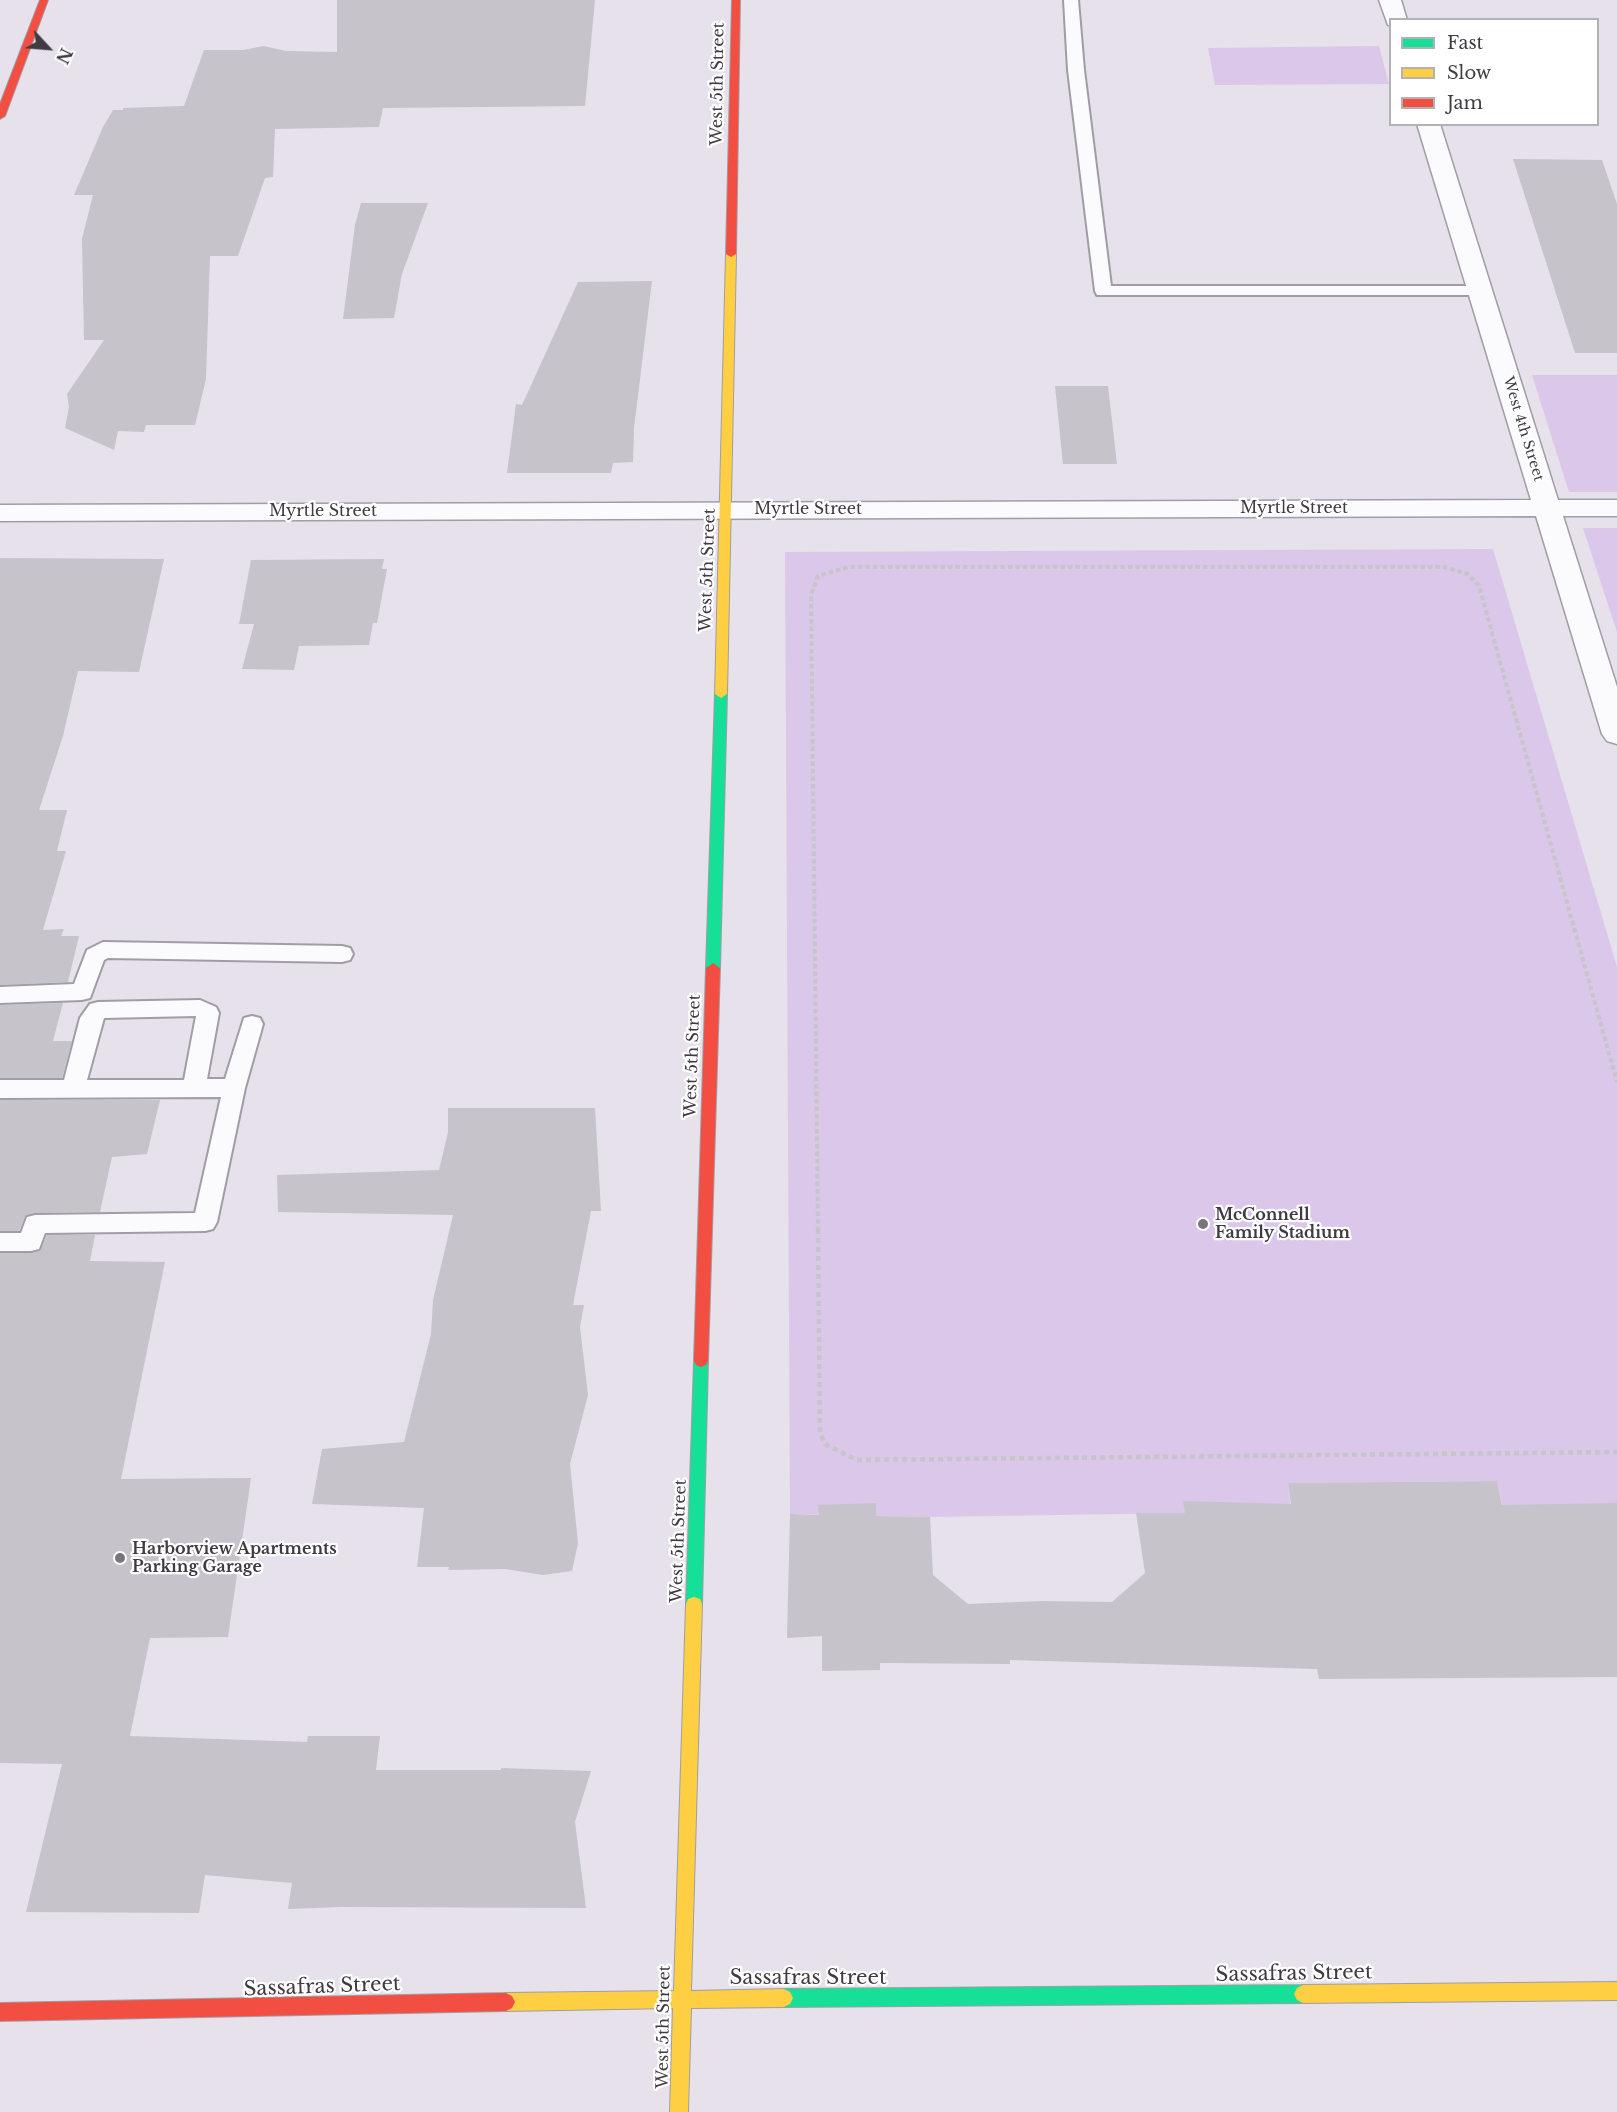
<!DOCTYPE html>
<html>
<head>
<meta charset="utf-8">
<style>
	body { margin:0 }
	#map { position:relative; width:1617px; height:2112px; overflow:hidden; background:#e6e1eb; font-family:"Libre Baskerville",serif }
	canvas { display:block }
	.legend { position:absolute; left:1389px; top:18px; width:210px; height:108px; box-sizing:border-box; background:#fff; border:2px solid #b2b1b3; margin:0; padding:8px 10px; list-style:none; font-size:18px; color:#3f3b42 }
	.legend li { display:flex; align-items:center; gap:12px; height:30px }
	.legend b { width:30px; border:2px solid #b2b1b3 }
	.north { position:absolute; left:18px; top:18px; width:60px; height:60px; -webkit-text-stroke:4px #fff; paint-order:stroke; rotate:116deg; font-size:16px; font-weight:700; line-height:24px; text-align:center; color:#3f3b42 }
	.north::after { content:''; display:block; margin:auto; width:21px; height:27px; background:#3f3b42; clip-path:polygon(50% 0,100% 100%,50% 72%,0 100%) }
</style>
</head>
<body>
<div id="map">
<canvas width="1617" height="2112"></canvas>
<ul class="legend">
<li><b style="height:8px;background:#16e098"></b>Fast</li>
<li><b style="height:8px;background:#ffcf43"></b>Slow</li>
<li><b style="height:8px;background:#f24e42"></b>Jam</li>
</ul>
<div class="north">N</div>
</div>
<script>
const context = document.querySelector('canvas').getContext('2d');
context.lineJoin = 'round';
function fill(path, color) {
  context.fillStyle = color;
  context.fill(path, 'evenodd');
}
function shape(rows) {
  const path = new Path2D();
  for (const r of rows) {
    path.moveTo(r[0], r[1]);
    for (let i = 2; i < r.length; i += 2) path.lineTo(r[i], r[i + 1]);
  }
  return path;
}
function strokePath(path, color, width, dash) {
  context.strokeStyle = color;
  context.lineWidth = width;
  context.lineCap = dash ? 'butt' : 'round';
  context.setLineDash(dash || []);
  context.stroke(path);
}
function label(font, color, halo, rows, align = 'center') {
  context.font = font + ' "Libre Baskerville",serif';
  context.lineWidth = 4.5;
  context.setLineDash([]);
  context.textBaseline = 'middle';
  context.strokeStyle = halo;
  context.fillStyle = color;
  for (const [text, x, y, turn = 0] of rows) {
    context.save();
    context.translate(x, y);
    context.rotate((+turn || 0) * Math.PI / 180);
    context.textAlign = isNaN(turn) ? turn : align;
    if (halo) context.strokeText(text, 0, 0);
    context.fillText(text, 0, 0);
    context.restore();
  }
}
const green = shape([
	[1379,46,1389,84,1215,85,1208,48],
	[1532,375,1617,375,1617,492,1569,492],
	[1583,528,1617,528,1617,632],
	[1493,549,1617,967,1617,1503,1505,1516,1497,1481,1288,1483,1292,1516,1186,1513,930,1517,790,1514,785,552]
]);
const building = shape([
	[337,0,595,0,585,106,383,108,379,127,275,129,273,177,265,178,238,256,210,256,206,379,195,425,146,425,144,432,118,431,114,450,65,428,69,407,67,394,104,340,84,340,82,239,93,195,74,195,103,127,113,110,123,110,123,108,184,106,204,50,243,50,264,46,286,51,337,52],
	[1513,159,1602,160,1617,204,1617,353,1575,353],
	[361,203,428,203,402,274,394,318,343,319,355,225],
	[652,281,634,428,633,462,613,463,611,473,507,473,516,404,522,405,578,282],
	[1055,386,1108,386,1117,464,1063,464],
	[0,558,164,559,139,672,78,671,63,736,39,810,67,810,57,851,66,851,43,930,64,929,61,936,79,936,68,982,0,985],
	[384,559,382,569,387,569,377,623,373,623,369,645,299,646,294,670,242,669,254,624,239,624,251,560],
	[63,1003,53,1041,72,1041,62,1078,0,1078,0,1005],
	[0,1100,160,1100,147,1154,112,1157,100,1212,34,1213,25,1216,19,1231,0,1231],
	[448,1108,595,1108,601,1211,591,1211,573,1305,584,1305,580,1327,588,1395,570,1464,578,1543,572,1571,543,1575,505,1569,448,1570,449,1567,417,1567,424,1508,312,1504,322,1449,404,1442,431,1334,433,1300,453,1215,278,1212,277,1175,439,1170,448,1132],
	[47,1235,95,1235,90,1261,165,1262,121,1479,251,1478,228,1637,150,1638,130,1736,307,1742,308,1736,380,1736,376,1770,501,1770,501,1768,591,1771,575,1822,586,1908,341,1907,288,1909,292,1883,205,1875,199,1913,26,1912,62,1764,0,1763,0,1253,40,1251],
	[1497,1481,1502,1505,1617,1503,1617,1677,1319,1679,1317,1669,1010,1660,1010,1664,880,1663,880,1670,822,1671,822,1636,787,1638,790,1514,819,1515,818,1505,876,1503,876,1516,930,1517,933,1575,968,1604,1042,1601,1112,1602,1145,1573,1136,1513,1185,1513,1183,1501,1291,1504,1288,1483]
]);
const pathFar1 = shape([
	[818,1231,811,595,818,576,848,567,1444,567,1468,574,1479,586,1617,1082]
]);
const path = shape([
	[818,1229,820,1433,825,1444,857,1460,1617,1452]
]);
const lane = shape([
	[1064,0,1078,0,1084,70,1111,286,1480,286,1486,287,1488,291,1486,295,1097,295,1095,291,1068,70,1064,0],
	[103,942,342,946,350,948,353,954,350,960,342,962,108,958,104,960,90,998,82,1000,0,1003,0,987,74,984,87,950,103,942],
	[200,1000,216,1007,219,1013,207,1079,225,1079,244,1018,252,1016,260,1018,263,1024,245,1088,217,1222,213,1229,205,1231,45,1233,39,1249,31,1251,0,1251,0,1233,21,1233,27,1217,35,1215,195,1213,221,1097,0,1098,0,1080,64,1080,80,1018,90,1004,98,1002,200,1000],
	[196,1016,184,1080,87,1080,104,1018,196,1016]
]);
const street = shape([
	[1379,0,1401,0,1407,20,1390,20,1390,25,1388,25,1379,0],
	[1417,124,1440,124,1558,500,1617,500,1617,516,1563,516,1617,687,1617,744,1607,741,1602,734,1536,516,0,521,0,505,1531,500,1417,124]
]);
const fast = shape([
	[721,690,727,694,720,968,713,973,706,968,715,694,721,690],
	[701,1355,706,1357,708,1361,702,1604,700,1609,694,1611,688,1609,686,1604,694,1361,696,1357,701,1355],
	[1303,1985,1309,1988,1312,1994,1309,2000,1303,2003,784,2007,778,2004,775,1998,778,1992,784,1989,1303,1985]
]);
const slow = shape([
	[731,251,736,254,727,694,721,698,715,694,726,254,731,251],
	[694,1597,700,1599,702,1604,691,1991,784,1989,790,1992,793,1998,790,2004,784,2007,691,2008,688,2112,670,2112,673,2008,506,2011,500,2008,497,2002,500,1996,506,1993,674,1991,686,1604,688,1599,694,1597],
	[1617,1982,1617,2000,1303,2003,1297,2000,1294,1994,1297,1988,1303,1985,1617,1982]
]);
const jam = shape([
	[40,0,48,0,5,116,0,119,0,104,40,0],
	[732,0,740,0,736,254,731,257,726,254,732,0],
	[713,963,720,968,708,1361,706,1365,701,1367,696,1365,694,1361,706,968,713,963],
	[506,1993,512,1996,515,2002,512,2008,506,2011,0,2021,0,2003,506,1993]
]);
const markers = [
	[1203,1224,6,"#79757d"],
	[120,1558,6,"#79757d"]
];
const farStreetnames = [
	["West 4th Street",1523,429,73]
];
const streetNames = [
	["West 5th Street",718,84,-89],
	["Myrtle Street",1294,508],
	["Myrtle Street",808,509],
	["Myrtle Street",323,511],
	["West 5th Street",708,570,-88],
	["West 5th Street",693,1056,-88],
	["West 5th Street",679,1541,-88],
	["West 5th Street",664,2027,-89]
];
const poiNames = [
	["McConnell",1215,1215],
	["Family Stadium",1215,1233],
	["Harborview Apartments",132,1549],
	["Parking Garage",132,1567]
];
const nearStreetnames = [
	["Sassafras Street",1294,1974,-1],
	["Sassafras Street",808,1978],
	["Sassafras Street",322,1987,-2]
];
fill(green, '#dac7ea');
fill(building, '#c7c3ca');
strokePath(lane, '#a19da5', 4);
strokePath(street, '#a19da5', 3);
strokePath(fast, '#a19da5', 2);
strokePath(slow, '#a19da5', 2);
strokePath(jam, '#a19da5', 2);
strokePath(pathFar1, '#c6c5c8', 4, [4.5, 3]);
strokePath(path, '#c6c5c8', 4.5, [5, 4]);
fill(lane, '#fbfafc');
fill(street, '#fbfafc');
fill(fast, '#16e098');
fill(slow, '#ffcf43');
fill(jam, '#f24e42');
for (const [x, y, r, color] of markers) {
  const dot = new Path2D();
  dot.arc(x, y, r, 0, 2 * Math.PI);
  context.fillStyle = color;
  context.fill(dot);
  strokePath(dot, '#fff', 2);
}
label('14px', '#3f3b42', '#fff', farStreetnames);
label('16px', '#3f3b42', '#fff', streetNames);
label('bold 16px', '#3f3b42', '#fff', poiNames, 'left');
label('20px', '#3f3b42', '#fff', nearStreetnames);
</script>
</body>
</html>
